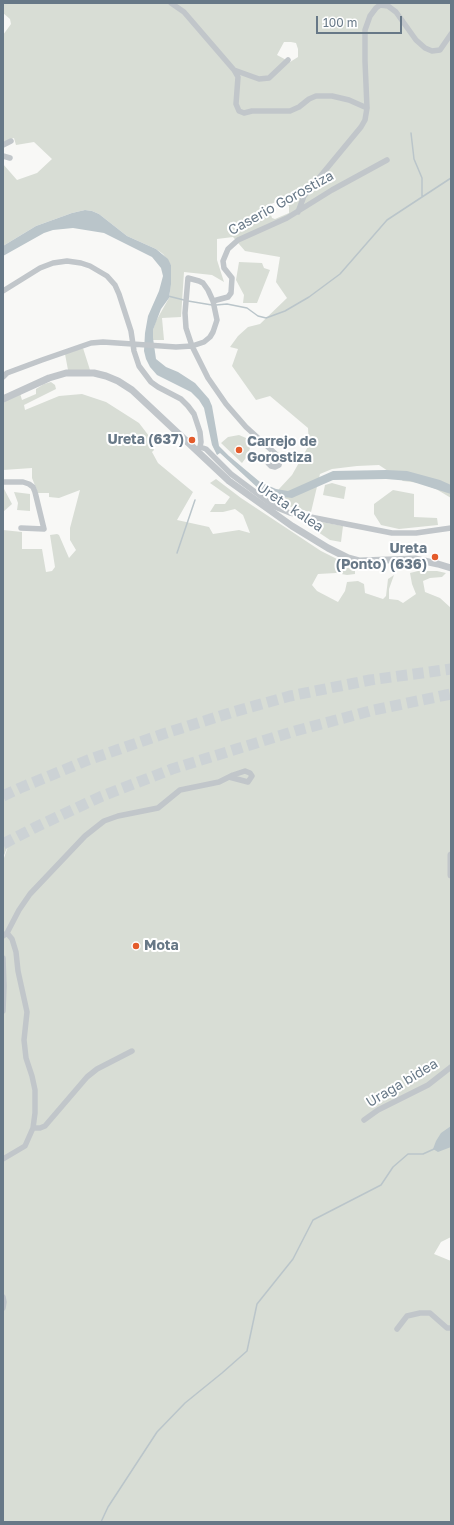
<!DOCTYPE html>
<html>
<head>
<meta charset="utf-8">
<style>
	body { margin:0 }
	#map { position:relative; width:454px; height:1525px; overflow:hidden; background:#f8f8f6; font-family:"Golos Text",sans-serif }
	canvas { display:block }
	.frame { position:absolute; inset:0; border:4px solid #677887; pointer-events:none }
	.scale { position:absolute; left:316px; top:16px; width:86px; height:18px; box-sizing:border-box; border:2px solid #677887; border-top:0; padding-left:5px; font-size:12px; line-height:14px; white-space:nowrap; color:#677887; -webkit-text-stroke:3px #fff; paint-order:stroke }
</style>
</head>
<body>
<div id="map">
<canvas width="454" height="1525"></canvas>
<div class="frame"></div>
<div class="scale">100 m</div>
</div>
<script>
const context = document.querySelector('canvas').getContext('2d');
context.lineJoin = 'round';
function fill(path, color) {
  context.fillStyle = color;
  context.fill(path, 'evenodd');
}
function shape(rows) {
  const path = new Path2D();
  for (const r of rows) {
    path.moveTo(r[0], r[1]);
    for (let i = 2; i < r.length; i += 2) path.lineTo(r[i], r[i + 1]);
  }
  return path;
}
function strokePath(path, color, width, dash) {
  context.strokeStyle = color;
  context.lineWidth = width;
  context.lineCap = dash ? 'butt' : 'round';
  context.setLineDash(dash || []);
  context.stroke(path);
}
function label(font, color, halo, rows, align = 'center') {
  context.font = font + ' "Golos Text",sans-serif';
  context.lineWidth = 4;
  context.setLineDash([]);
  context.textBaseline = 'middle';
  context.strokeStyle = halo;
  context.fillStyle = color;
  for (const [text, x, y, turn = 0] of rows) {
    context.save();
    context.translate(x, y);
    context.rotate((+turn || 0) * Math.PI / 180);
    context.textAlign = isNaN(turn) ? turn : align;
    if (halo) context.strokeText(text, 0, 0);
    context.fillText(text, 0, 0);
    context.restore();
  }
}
const green = shape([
	[3,3,451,3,451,498,436,489,420,483,403,481,379,465,357,466,332,469,320,474,311,512,297,509,275,501,279,489,292,475,309,445,308,428,270,396,256,400,232,366,238,349,230,347,238,336,248,327,260,324,287,298,276,282,280,257,245,251,233,237,217,239,217,260,224,282,212,275,184,272,181,317,162,318,164,340,153,340,153,330,156,321,169,298,170,292,171,265,163,254,156,249,127,236,99,214,92,211,85,210,72,213,36,226,3,246,3,164,17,180,37,173,52,159,34,142,16,145,14,138,3,142,3,35,11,24,10,19,3,13],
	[284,42,291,42,296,43,298,49,298,57,290,62,277,55],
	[284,199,289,206,289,213,275,219,272,218,268,205],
	[239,262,262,263,264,268,270,270,257,303,243,303,244,295,236,280],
	[83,348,90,370,68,370,65,354],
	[51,382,55,385,56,389,24,405,25,410,59,396,82,394,106,402,139,423,149,436,154,450,152,452,158,463,193,492,177,520,209,527,213,534,239,530,250,533,243,515,235,509,223,512,210,512,215,504,225,504,230,497,210,483,216,479,241,498,321,551,339,560,355,566,355,574,347,575,336,573,318,574,312,585,317,591,338,602,345,591,347,582,358,581,364,584,365,593,383,599,386,596,388,579,394,575,389,589,389,599,398,600,403,603,416,594,412,584,410,573,418,571,437,571,446,573,442,577,430,578,423,581,425,592,440,598,451,608,451,1237,441,1242,434,1254,451,1261,451,1522,3,1522,3,861,9,843,3,858,3,530,22,532,22,549,42,549,46,572,52,571,55,567,50,535,57,534,59,535,69,558,76,550,70,540,70,528,80,490,59,498,49,497,49,493,38,493,32,478,32,468,3,470,3,396,19,390,22,400,36,394,36,389,44,384],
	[239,435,246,438,250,448,248,455,242,463,221,443,228,437],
	[332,483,346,487,344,499,323,495,325,485],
	[3,487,12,504,3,512],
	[393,490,414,494,414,517,437,518,438,525,399,529,381,525,374,514,374,504],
	[14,492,30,494,30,511,17,510,18,503],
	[311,520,343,526,341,542,330,540,309,526]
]);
const water = shape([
	[85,210,92,211,99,214,127,236,156,249,168,259,171,265,171,284,169,298,161,309,153,330,153,338,156,359,166,367,178,372,195,383,209,399,212,406,219,446,229,456,260,482,276,489,288,491,333,471,386,470,407,471,440,480,451,485,451,494,410,481,386,479,333,480,292,498,267,495,259,489,220,453,217,455,212,445,204,408,199,400,191,392,157,375,150,367,146,359,144,351,145,333,148,316,159,291,163,276,161,268,152,257,104,233,73,228,53,230,44,233,3,256,3,246,36,226,72,213],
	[451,1126,451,1147,438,1152,433,1149,436,1141,441,1133]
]);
const stream = shape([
	[411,133,414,159,422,178,422,197],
	[168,296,184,300],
	[188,301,212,305],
	[216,305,227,304,247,308,258,316,266,318,285,311,309,297,340,274,387,220,451,178],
	[177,553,195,500],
	[101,1522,108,1507,157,1432,185,1403,222,1373,247,1351,257,1304,293,1259,313,1220,381,1185,393,1167,408,1154,423,1154,434,1149]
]);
const motorwayTunnel = shape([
	[3,796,20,788,88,760,163,734,233,712,290,696,370,680,451,669],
	[3,844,36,827,100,797,172,769,295,731,374,710,451,694]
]);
const minor = shape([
	[171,3,184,12,234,70,238,77,236,104,239,111,244,113,252,111,290,111,299,107,309,99,316,96,332,96,349,100,367,108],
	[234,70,259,79,269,78,288,60],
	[3,145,11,141],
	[3,156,10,158],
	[298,212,304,196,361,127,365,120,367,108,365,61,365,30,370,16,376,8,380,5,388,6,396,12,416,40,425,48,432,51,440,50,451,34],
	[3,291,40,268,53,263,67,261,81,263,90,266,107,276,115,285,119,294,131,331,134,351,139,366,151,382,158,387,181,399,188,406,194,414,200,432,201,442,200,447,197,450],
	[213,301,228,297,231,293,232,278,224,268,223,261,228,249,238,240,287,218,332,190,387,160],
	[3,377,7,373,42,360,91,343,103,342,176,347,192,346,204,342,210,337,213,332,217,320,213,301,208,290,203,283,199,281,188,278,185,313,186,328,192,346,208,378,226,404,246,427,278,456,280,459,279,465,275,467,271,466,268,463,268,458,271,455,276,455],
	[200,447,206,449,231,474,275,507,290,513,392,533,416,533,451,528],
	[3,482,23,482,29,484,33,487,35,492,44,529,21,528],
	[7,933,19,910,30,894,85,836,104,821,118,816,158,808,180,790,219,782,233,775,245,771,250,773,252,776,248,782,229,777],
	[3,936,7,933,12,939,16,952,18,971,27,1012,24,1040,26,1058,32,1076,35,1090,35,1113,33,1128,25,1146,3,1159],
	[3,958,4,986,3,1011],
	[364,1120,378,1110,428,1085,451,1067],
	[33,1128,40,1128,45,1126,87,1077,97,1069,132,1051],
	[3,1297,4,1302,3,1308],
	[397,1329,407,1316,420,1313,430,1313,447,1328,451,1328]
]);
const tertiary = shape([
	[3,399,49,378,66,373,94,373,106,376,118,381,132,390,229,481,292,526,328,548,348,558,359,561,415,559,438,564,451,568],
	[451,855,451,875]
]);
const markers = [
	[192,440,4,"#e45b2b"],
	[239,450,4,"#e45b2b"],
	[435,557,4,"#e45b2b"],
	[136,946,4,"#e45b2b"]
];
const streetNames = [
	["Caserio Gorostiza",281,203,-29],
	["Ureta kalea",290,507,34],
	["Uraga bidea",402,1083,-31]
];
const poiNames = [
	["Ureta (637)",184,440],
	["Carrejo de",247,442,"left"],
	["Gorostiza",247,458,"left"],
	["Ureta",427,549],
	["(Ponto) (636)",427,565],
	["Mota",144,946,"left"]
];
fill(green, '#d8ddd5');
fill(water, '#bac5ca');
strokePath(stream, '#bac5ca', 1.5);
strokePath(motorwayTunnel, '#ccd2d5', 11, [11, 5.5]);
strokePath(minor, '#c1c6ca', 5.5);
strokePath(tertiary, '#c1c6ca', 7);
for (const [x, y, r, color] of markers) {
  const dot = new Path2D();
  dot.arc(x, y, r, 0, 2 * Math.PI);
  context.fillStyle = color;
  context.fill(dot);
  strokePath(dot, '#fff', 1.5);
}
label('14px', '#677887', '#fff', streetNames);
label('bold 14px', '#677887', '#fff', poiNames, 'right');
</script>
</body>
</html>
